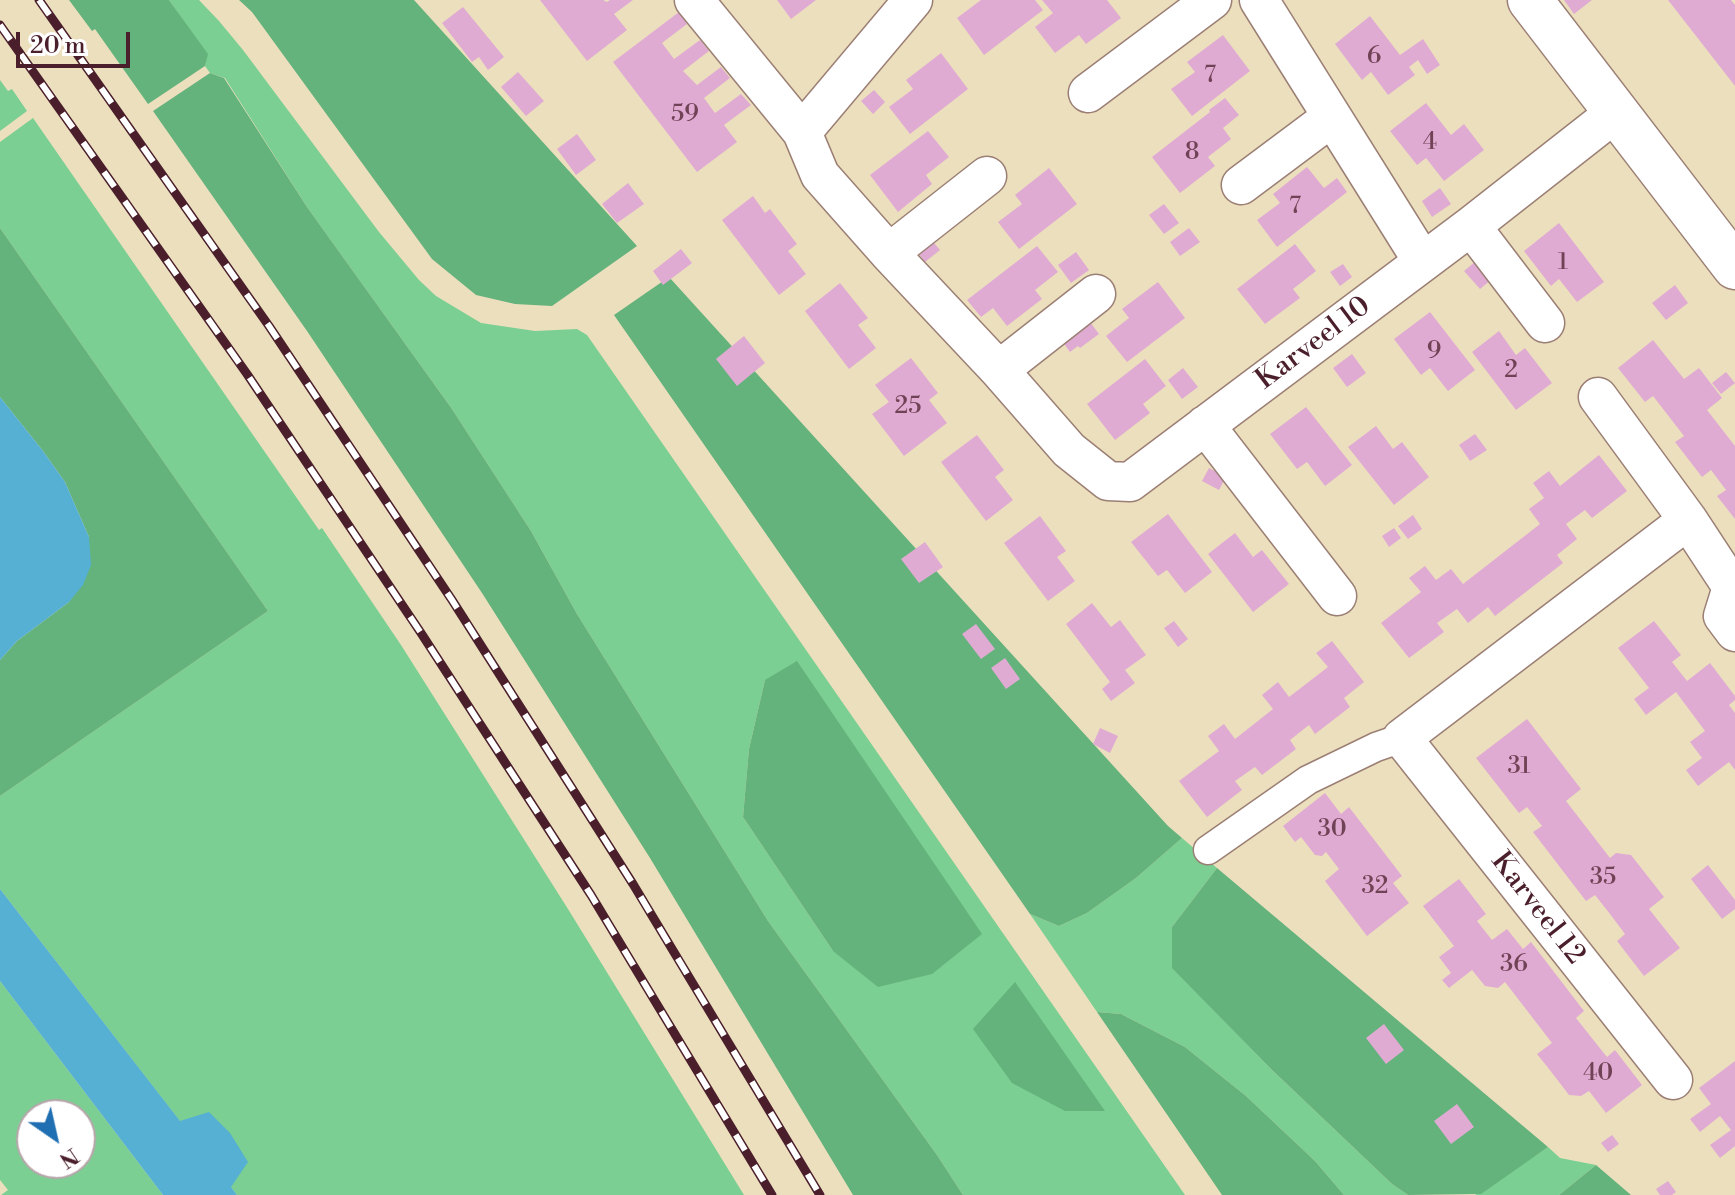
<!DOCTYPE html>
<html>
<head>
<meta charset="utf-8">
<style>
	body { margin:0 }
	#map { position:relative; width:1735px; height:1195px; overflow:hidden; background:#ecdfbe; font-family:"Libre Bodoni",serif }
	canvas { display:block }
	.north { position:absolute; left:16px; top:1099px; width:80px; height:80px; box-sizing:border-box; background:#fff; border:2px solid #b7a5aa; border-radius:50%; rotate:146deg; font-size:22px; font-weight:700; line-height:32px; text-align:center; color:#4a1f2b }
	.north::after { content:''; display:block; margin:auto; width:28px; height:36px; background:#1f6fb2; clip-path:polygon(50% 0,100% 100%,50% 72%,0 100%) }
	.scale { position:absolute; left:16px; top:32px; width:114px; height:36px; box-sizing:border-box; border:4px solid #4a1f2b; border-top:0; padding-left:10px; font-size:24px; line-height:28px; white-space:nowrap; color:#4a1f2b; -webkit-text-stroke:6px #fff; paint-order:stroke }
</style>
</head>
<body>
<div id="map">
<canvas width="1735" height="1195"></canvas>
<div class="north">N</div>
<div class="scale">20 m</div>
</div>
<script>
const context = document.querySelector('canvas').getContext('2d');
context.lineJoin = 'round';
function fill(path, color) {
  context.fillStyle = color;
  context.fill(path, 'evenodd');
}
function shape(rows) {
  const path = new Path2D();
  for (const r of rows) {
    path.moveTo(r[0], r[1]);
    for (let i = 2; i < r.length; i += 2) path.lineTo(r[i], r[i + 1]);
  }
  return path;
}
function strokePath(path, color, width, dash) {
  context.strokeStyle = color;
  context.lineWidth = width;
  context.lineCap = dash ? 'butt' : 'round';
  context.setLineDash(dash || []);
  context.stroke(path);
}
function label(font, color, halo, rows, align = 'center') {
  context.font = font + ' "Libre Bodoni",serif';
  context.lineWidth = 6;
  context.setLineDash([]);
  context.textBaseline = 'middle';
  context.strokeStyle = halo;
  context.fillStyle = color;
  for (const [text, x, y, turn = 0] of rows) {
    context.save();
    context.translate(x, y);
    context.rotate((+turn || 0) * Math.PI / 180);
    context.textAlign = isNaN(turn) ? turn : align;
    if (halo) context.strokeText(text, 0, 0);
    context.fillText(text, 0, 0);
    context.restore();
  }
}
const green = shape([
	[169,0,199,0,219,21,243,50,379,232,419,280,436,296,481,323,535,331,577,329,587,335,1185,1195,963,1195,937,1155,768,921,577,614,531,531,452,409,307,207,225,78,210,73,205,66,207,54],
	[765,680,833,951,743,817,749,749],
	[0,80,8,91,12,89,27,111,0,131],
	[33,118,319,530,322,528,401,645,568,909,744,1195,237,1195,0,889,0,796,268,611,0,228,0,142],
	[1182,838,1217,868,1172,927,1173,968,1271,1069,1392,1184,1408,1195,1344,1195,1315,1161,1246,1096,1185,1047,1121,1014,1097,1012,1030,914,1059,926,1087,913,1136,878],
	[0,981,163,1195,1,1195,8,1190,0,1180],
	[32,1115,80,1115,80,1163,32,1163],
	[1548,1147,1560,1158,1596,1165,1559,1195,1475,1195]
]);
const forest = shape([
	[69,0,169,0,208,54,205,66,148,104,95,29,92,31],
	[239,0,414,0,637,246,552,306,515,304,476,295,432,259,252,12],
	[210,73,224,78,307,207,452,409,531,531,577,614,768,921,937,1155,963,1195,853,1195,650,858,482,593,307,331,153,111],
	[0,228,268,611,0,796,0,660,17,641,69,602,89,537,65,482,43,451,0,397],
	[669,277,1168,826,1182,838,1136,878,1087,913,1059,926,1030,914,614,315],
	[797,661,982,934,932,974,878,987,833,951,743,817,749,749,765,680],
	[1217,868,1548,1147,1481,1194,1408,1195,1392,1184,1271,1069,1172,968,1172,927],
	[1015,982,1105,1111,1065,1111,1012,1083,973,1029],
	[1097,1012,1121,1014,1185,1047,1246,1096,1315,1161,1344,1195,1222,1195],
	[1596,1165,1631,1195,1559,1195]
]);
const water = shape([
	[0,397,43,451,65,482,89,537,91,565,83,585,69,602,17,641,0,660],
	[0,889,180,1121,209,1112,230,1133,248,1162,231,1187,237,1195,163,1195,0,981]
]);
const building = shape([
	[540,0,603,0,607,2,610,0,633,0,614,14,627,30,587,61],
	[777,0,816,0,791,19],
	[981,0,1035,0,1043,10,984,55,957,18],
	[1042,0,1107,0,1121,18,1086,44,1079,35,1055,53,1035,27,1053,13],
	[1564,0,1592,0,1574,14],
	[1668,0,1731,0,1735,5,1735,86],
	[463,7,504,57,488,70,479,57,472,62,442,23],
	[679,12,687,24,662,43,674,59,700,40,709,51,683,71,697,85,721,67,730,78,704,98,715,113,741,94,751,105,724,125,737,142,697,172,613,62],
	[1370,16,1400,55,1423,39,1440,65,1427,74,1418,60,1409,67,1415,75,1388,95,1371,72,1362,80,1335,44],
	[1223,35,1250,71,1192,116,1171,89,1195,72,1187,62],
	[941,53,968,89,910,134,889,107,913,89,906,80],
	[518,72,544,101,526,116,501,87],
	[874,90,885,102,873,114,861,101],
	[1225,98,1239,115,1223,128,1231,139,1208,157,1215,166,1180,193,1152,157,1210,112,1209,110],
	[1426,103,1451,135,1464,124,1484,150,1444,181,1426,158,1417,165,1390,131],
	[928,131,949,157,926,175,932,184,898,212,870,175],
	[577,134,596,160,576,175,557,149],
	[1307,167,1324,188,1337,178,1347,192,1277,247,1257,220,1280,203,1273,194],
	[1049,168,1077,204,1019,249,998,222,1022,204,1015,195],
	[628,183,644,204,617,223,602,204],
	[1440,188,1451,204,1432,217,1422,201],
	[753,196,765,213,770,209,797,244,788,251,806,274,779,295,722,220],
	[1164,204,1179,223,1164,234,1149,215],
	[1559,223,1604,282,1577,302,1559,279,1551,286,1524,251],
	[1189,228,1200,242,1180,256,1170,242],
	[929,237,940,250,925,262,914,248],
	[1295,244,1316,271,1293,289,1300,298,1265,324,1237,289],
	[1037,246,1058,272,1035,290,1042,299,1007,326,993,308,981,317,967,300],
	[681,249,692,263,663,285,653,271],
	[1076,252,1089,270,1071,283,1058,265],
	[1476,261,1491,280,1480,289,1464,271],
	[1343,264,1352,277,1340,286,1330,272],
	[1158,282,1185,318,1127,362,1106,336,1129,318,1122,309],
	[840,283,868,318,858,325,876,348,849,369,805,311],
	[1675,285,1688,303,1666,320,1652,303],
	[1430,312,1475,370,1448,391,1430,368,1421,375,1394,339],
	[1087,318,1099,334,1080,348,1078,346,1070,352,1060,338],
	[1499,331,1516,355,1525,348,1552,383,1516,410,1472,352],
	[744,336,765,363,737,386,716,359],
	[1653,340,1684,379,1699,368,1722,398,1707,410,1735,446,1735,519,1717,496,1726,490,1711,470,1702,477,1675,442,1684,436,1653,396,1645,402,1618,368],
	[1352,354,1366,373,1347,387,1333,368],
	[911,358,938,393,929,400,947,423,904,456,872,414,889,402,875,385],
	[1145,359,1166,386,1143,404,1150,413,1115,440,1087,404],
	[1183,368,1198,387,1182,399,1168,380],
	[1726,372,1735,383,1721,394,1712,383],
	[1306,407,1352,465,1325,486,1307,462,1297,469,1270,434],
	[1376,426,1393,449,1402,442,1429,477,1394,505,1348,447],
	[1475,434,1487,450,1470,461,1459,445],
	[977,435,1004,470,995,477,1013,500,986,521,941,462],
	[1599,455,1627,491,1592,518,1585,510,1566,524,1577,539,1557,555,1563,563,1495,616,1488,607,1468,623,1457,609,1437,623,1444,632,1409,658,1381,623,1421,592,1409,578,1425,566,1436,580,1451,569,1463,584,1540,524,1529,509,1544,498,1533,483,1549,471,1560,486],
	[1209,468,1226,477,1219,490,1202,481],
	[1168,514,1212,572,1185,593,1167,570,1158,576,1131,542],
	[1413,515,1422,529,1408,539,1398,526],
	[1040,516,1066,551,1057,557,1075,581,1048,601,1004,543],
	[1394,528,1401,538,1389,547,1382,536],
	[1235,533,1253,557,1262,550,1289,584,1253,612,1208,554],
	[925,542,943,567,919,583,901,559],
	[1092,603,1111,627,1120,620,1146,655,1125,670,1135,683,1111,701,1102,689,1110,682,1066,624],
	[1174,621,1188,639,1178,647,1164,628],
	[1654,621,1681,655,1672,662,1687,681,1710,663,1735,696,1735,700,1729,705,1735,713,1735,770,1729,762,1698,786,1686,770,1702,758,1690,742,1705,731,1676,692,1646,715,1634,699,1649,688,1618,648],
	[976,624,995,649,981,659,962,634],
	[1332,641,1364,682,1344,698,1350,707,1315,734,1309,725,1290,740,1296,749,1262,775,1255,767,1235,781,1242,790,1207,817,1179,781,1219,751,1208,736,1224,724,1235,739,1273,709,1262,695,1278,682,1289,697,1328,667,1316,653],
	[1005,658,1020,679,1006,689,991,668],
	[1527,719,1581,789,1566,801,1610,858,1616,853,1631,855,1664,897,1649,909,1680,948,1644,976,1617,941,1625,934,1610,914,1595,895,1586,901,1533,832,1542,826,1527,807,1519,813,1476,758],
	[1100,728,1118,736,1110,753,1093,744],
	[1325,793,1341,814,1349,807,1402,876,1393,883,1409,903,1367,936,1325,881,1339,869,1326,852,1322,856,1315,855,1301,837,1295,842,1283,826],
	[1708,865,1735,900,1735,909,1722,919,1691,879],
	[1459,879,1486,914,1477,921,1492,940,1507,929,1523,949,1531,942,1584,1011,1576,1018,1591,1037,1607,1057,1615,1050,1642,1085,1606,1113,1589,1091,1581,1096,1569,1095,1549,1069,1537,1054,1552,1043,1505,982,1498,988,1485,986,1472,970,1449,988,1442,980,1451,973,1439,957,1454,946,1423,906],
	[1384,1024,1404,1050,1386,1064,1366,1038],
	[1735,1061,1735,1146,1720,1158,1710,1145,1731,1130,1720,1116,1700,1132,1690,1119,1711,1104,1699,1088],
	[1457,1104,1474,1127,1451,1144,1434,1121],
	[1612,1135,1619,1144,1608,1152,1601,1143],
	[1668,1181,1676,1192,1672,1195,1660,1195,1656,1189]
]);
const pedestrian = shape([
	[1208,850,1308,780,1376,747,1402,738]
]);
const minor = shape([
	[694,0,802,132,913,0],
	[1259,0,1423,262],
	[1088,93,1212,0],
	[802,132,820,175,889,253,999,370,1069,450,1108,481,1130,482,1471,226,1615,113],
	[1241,185,1332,117],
	[1471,226,1545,323],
	[889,253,987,176],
	[999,370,1096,294],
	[1598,397,1688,520,1732,587,1723,616,1735,632],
	[1205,425,1337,596],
	[1673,1080,1402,738,1688,520]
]);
const tertiary = shape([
	[1530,0,1735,267]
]);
const rail = shape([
	[39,0,269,326,452,600,633,884,820,1195],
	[0,25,247,374,421,633,591,895,772,1195]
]);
const numberNames = [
	["6",1374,57],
	["7",1210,76],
	["59",685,115],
	["4",1430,143],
	["8",1192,153],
	["7",1295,207],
	["1",1563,263],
	["9",1434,352],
	["2",1511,371],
	["25",908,407],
	["31",1519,767],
	["30",1332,830],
	["35",1603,878],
	["32",1375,887],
	["36",1514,965],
	["40",1598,1074]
];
const streetNames = [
	["Karveel 10",1314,344,-37],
	["Karveel 12",1537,909,52]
];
fill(green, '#7bcf92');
fill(forest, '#64b27c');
fill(water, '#55b0d3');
fill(building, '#e0abd2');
strokePath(pedestrian, '#9b7f74', 31);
strokePath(minor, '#9b7f74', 41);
strokePath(tertiary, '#9b7f74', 47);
strokePath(pedestrian, '#fff', 28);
strokePath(minor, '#fff', 38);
strokePath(tertiary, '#fff', 44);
strokePath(rail, '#4a1f2b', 9);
strokePath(rail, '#fff', 6, [18]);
label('24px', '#704255', null, numberNames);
label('28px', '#4a1f2b', '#fff', streetNames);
</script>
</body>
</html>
